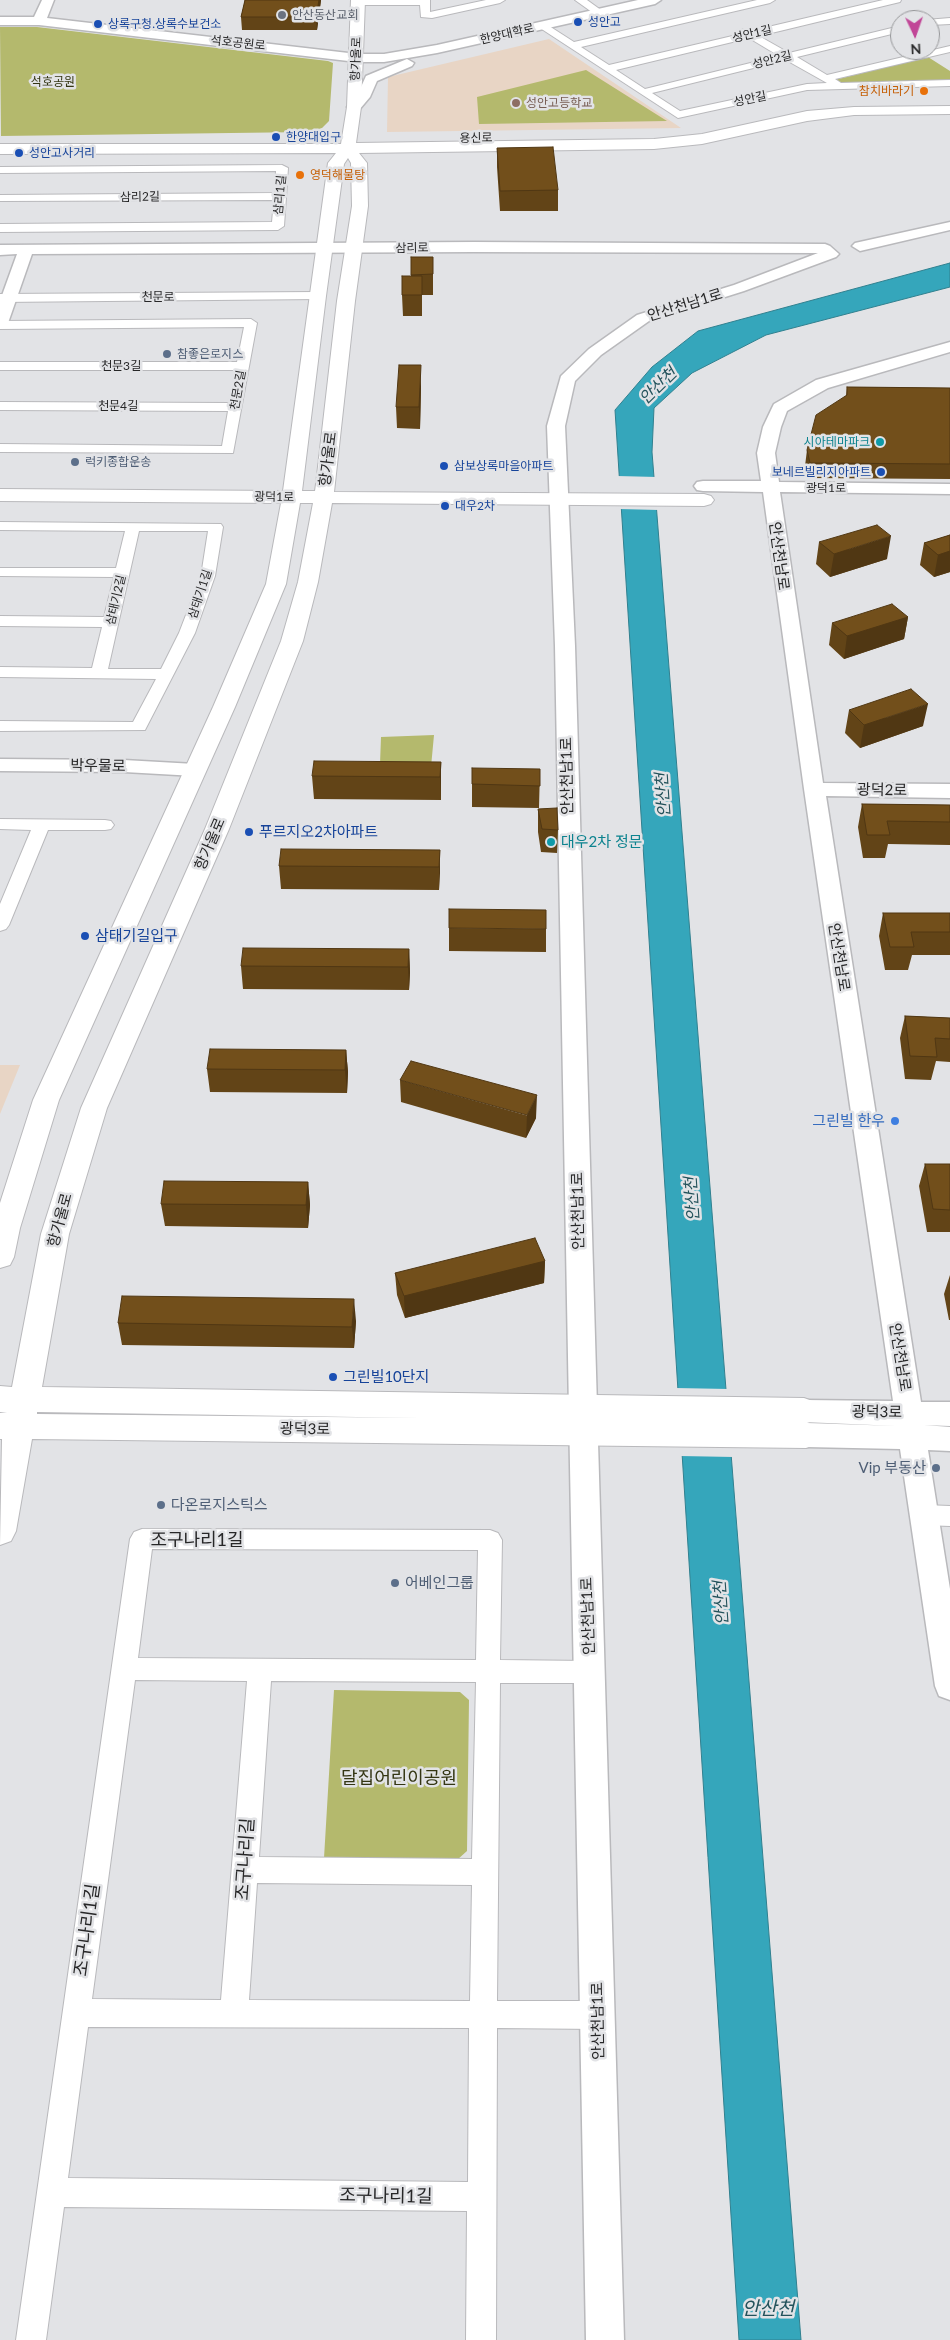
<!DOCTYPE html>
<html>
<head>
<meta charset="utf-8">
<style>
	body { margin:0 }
	#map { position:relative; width:950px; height:2340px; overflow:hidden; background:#e2e3e6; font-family:Lato,sans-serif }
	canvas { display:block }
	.north { position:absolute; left:890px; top:10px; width:50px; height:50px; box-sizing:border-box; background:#e2e3e6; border:1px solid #97989a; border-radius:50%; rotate:177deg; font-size:14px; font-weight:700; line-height:20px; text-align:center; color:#272728 }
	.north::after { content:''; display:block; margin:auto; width:18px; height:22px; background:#c14697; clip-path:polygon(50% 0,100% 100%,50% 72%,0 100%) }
</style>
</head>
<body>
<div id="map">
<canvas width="950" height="2340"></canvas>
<div class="north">N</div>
</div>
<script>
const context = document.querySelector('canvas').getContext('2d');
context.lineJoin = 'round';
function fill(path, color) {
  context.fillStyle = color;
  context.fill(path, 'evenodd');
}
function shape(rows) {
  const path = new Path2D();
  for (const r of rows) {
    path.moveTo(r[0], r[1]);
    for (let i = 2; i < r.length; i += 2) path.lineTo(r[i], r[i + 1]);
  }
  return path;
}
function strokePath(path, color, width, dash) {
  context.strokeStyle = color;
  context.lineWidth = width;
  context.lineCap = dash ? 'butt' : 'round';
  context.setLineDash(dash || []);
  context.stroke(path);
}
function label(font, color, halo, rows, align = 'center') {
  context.font = font + ' Lato,"Noto Sans KR",sans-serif';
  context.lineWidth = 5;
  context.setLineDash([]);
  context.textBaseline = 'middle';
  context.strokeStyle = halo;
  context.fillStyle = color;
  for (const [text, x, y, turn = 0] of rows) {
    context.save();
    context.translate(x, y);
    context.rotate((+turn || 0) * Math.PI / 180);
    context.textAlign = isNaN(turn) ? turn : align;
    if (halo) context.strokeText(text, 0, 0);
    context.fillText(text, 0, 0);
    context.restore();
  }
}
const education = shape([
	[549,39,681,128,387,132,388,77],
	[0,1065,20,1065,0,1114]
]);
const green = shape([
	[0,27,37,27,328,61,333,63,329,121,322,128,308,132,1,136],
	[928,57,950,71,950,80,842,85,834,80],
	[586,70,667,121,479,124,477,97],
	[434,735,431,767,380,764,381,737],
	[334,1690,460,1692,469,1700,467,1851,457,1860,324,1858]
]);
const water = shape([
	[950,263,950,287,766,335,692,373,654,408,652,452,801,2340,739,2340,615,410,652,367,698,331,950,263]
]);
const pier = shape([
	[617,476,657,477,659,510,619,509],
	[675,1388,729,1389,734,1457,680,1456]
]);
const minor = shape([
	[354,0,430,0,430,12,486,0,505,0,500,3,432,18,421,17,420,5,358,5,354,4,354,0],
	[575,0,587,0,605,13,600,16,596,15,575,0],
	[757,0,775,0,770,3,581,47,609,65,741,34,741,30,745,29,751,31,883,0,901,0,900,2,759,36,789,53,900,26,900,32,797,57,827,75,950,46,950,52,835,79,841,83,950,80,950,86,807,90,678,118,537,26,542,23,546,24,574,42,757,0],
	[749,38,779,56,645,89,616,70,749,38],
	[786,60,827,83,807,84,680,111,652,93,786,60],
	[950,18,950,24,930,25,930,20,926,20,950,18],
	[282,165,288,168,284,226,278,230,0,232,0,224,272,222,274,200,0,201,0,195,275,193,276,171,0,173,0,167,282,165],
	[317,292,323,296,321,299,0,302,0,294,317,292],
	[251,319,257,323,233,453,0,452,0,444,222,446,228,411,0,410,0,402,230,403,236,370,0,370,0,362,237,362,244,327,0,329,0,321,251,319],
	[0,522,221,524,223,527,215,576,195,633,145,730,0,731,0,721,133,722,156,679,0,677,0,667,92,668,102,627,0,626,0,616,104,617,114,577,0,576,0,568,116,568,125,531,0,530,0,522],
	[139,531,208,531,201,576,179,633,161,669,108,669,139,531],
	[0,819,105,820,111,821,114,825,111,829,105,830,48,830,9,925,6,929,0,931,0,904,31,830,0,829,0,819],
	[924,1505,950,1506,950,1526,924,1525,916,1522,913,1515,916,1508,924,1505],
	[142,1529,490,1530,498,1533,502,1540,500,1660,589,1661,598,1664,601,1672,598,1680,589,1683,500,1683,497,2001,598,2001,608,2005,612,2015,608,2025,598,2029,497,2028,496,2340,466,2340,467,2211,64,2207,46,2340,16,2340,130,1539,134,1532,142,1529],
	[152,1549,478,1550,476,1660,138,1658,152,1549],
	[135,1680,247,1681,221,2000,92,1999,135,1680],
	[271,1681,476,1682,472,1859,259,1857,271,1681],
	[257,1883,472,1885,470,2001,249,2000,257,1883],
	[88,2027,469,2028,468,2182,68,2178,88,2027]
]);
const tertiary = shape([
	[42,0,54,0,47,18,357,54,384,54,437,45,638,0,661,0,655,4,437,53,384,62,357,62,39,25,0,25,0,17,34,17,42,0],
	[407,59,414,63,412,66,377,81,370,97,359,110,349,110,347,107,357,96,366,76,407,59],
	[950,222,950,230,860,251,852,246,855,243,950,222],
	[474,242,825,244,830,246,839,254,836,257,744,291,649,321,601,355,575,381,565,426,575,646,624,2340,586,2340,555,646,547,426,561,376,589,349,637,315,734,285,818,253,474,252,32,254,8,323,6,326,0,328,0,301,17,254,0,255,0,245,474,242],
	[950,342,950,352,828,388,787,411,781,427,775,453,779,482,950,484,950,494,780,492,823,783,950,784,950,798,826,796,921,1402,950,1402,950,1426,924,1425,950,1427,950,1451,928,1450,950,1589,950,1700,939,1696,935,1686,900,1449,806,1447,796,1443,792,1435,796,1427,806,1423,897,1426,804,1422,794,1419,790,1411,794,1403,804,1400,893,1401,804,789,763,492,703,491,697,490,694,486,697,482,703,481,761,481,757,453,763,427,772,408,774,404,816,380,950,342],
	[0,759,124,760,195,764,202,765,205,770,202,775,195,776,124,772,0,771,0,759]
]);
const secondary = shape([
	[351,0,365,0,361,107,356,143,654,139,702,134,807,111,854,107,950,106,950,114,854,115,807,121,702,144,654,149,359,153,367,163,368,206,355,301,334,492,704,494,711,496,714,500,711,504,704,506,332,503,318,582,303,641,229,829,107,1108,69,1234,42,1387,804,1398,815,1402,819,1411,815,1420,807,1423,817,1426,821,1435,817,1444,806,1448,32,1439,16,1531,11,1541,0,1545,2,1439,0,1439,0,1413,7,1412,0,1412,0,1386,12,1387,41,1234,81,1108,205,829,281,641,298,582,313,503,300,503,286,584,235,707,59,1100,20,1228,14,1257,10,1265,0,1268,0,1203,33,1100,213,707,266,584,281,503,0,501,0,489,283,491,328,163,336,153,0,154,0,144,341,144,347,107,351,0],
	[348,158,351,163,352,206,337,301,316,484,315,491,302,491,326,296,344,164,348,158],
	[37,1412,421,1418,37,1414,37,1412]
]);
const wall = shape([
	[245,0,321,0,317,30,242,30,241,17],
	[497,148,558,190,558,211,500,211,497,167],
	[411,257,433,257,433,295,422,295,422,316,403,316,402,295,411,276],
	[421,386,420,429,397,428,396,407],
	[847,387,950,388,950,479,808,478,805,466,807,450,846,396],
	[950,535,950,572,934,577,920,565,924,543],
	[819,542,887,559,830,577,816,564],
	[908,617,904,639,844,659,829,645,832,623],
	[849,710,923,726,860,748,845,733],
	[441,762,441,800,314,799,312,776],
	[540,769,539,808,472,807,472,784],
	[862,804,950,805,950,845,888,844,885,858,863,858,858,827],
	[538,809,558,830,557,853,541,852,538,832],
	[440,850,439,890,281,889,279,866],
	[883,913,950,913,950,955,912,955,908,970,885,970,879,936],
	[449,928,546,929,546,952,449,951],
	[409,949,410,972,409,990,243,989,241,966],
	[905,1016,950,1018,950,1062,936,1061,931,1080,905,1079,900,1038],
	[346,1050,348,1072,347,1093,210,1092,207,1069],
	[400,1080,536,1118,526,1138,401,1102],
	[925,1164,950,1164,950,1232,927,1232,919,1186],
	[308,1182,310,1205,308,1228,165,1226,161,1204],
	[545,1261,544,1283,405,1318,397,1295,395,1273],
	[950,1275,950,1320,949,1320,944,1294],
	[356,1321,354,1348,122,1345,118,1323]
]);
const shadedWall = shape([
	[319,0,321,0,317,30,316,17],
	[421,365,421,386,420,429,419,407],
	[891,536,887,559,830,577,834,554],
	[950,551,950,572,934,577,938,555],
	[908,617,904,639,844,659,847,636],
	[928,704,923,726,860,748,864,725],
	[441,762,441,800,440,777],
	[440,850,440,873,439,890,439,867],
	[409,949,410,972,409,990,408,967],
	[346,1050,348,1072,347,1093,345,1070],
	[537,1095,536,1118,526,1138,527,1115],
	[308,1182,310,1205,308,1228,306,1205],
	[545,1261,544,1283,405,1318,404,1296],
	[354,1299,356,1321,354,1348,352,1327]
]);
const building = shape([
	[245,0,319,0,316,17,241,17,245,0],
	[553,147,558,190,500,191,497,148,553,147],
	[411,257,433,257,433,274,411,275,411,257],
	[402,276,422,276,422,295,402,295,402,276],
	[399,365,421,365,419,407,396,407,399,365],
	[847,387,950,388,950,464,810,463,807,450,816,415,847,395,847,387],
	[877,525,891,536,834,554,819,542,877,525],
	[950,535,950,551,938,555,924,543,950,535],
	[892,604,908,617,847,636,832,623,892,604],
	[911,689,928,704,864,725,849,710,911,689],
	[314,761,441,762,440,777,312,776,314,761],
	[472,768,540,769,540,786,472,784,472,768],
	[862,804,950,805,950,822,887,821,890,835,867,835,862,804],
	[557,808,558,830,542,829,538,809,557,808],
	[281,849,440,850,439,867,279,866,281,849],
	[449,909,546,910,546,929,449,928,449,909],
	[883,913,950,913,950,932,911,932,914,947,890,947,883,913],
	[243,948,409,949,408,967,241,966,243,948],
	[905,1016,950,1018,950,1039,935,1038,937,1057,910,1056,905,1016],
	[210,1049,346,1050,345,1070,207,1069,210,1049],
	[411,1061,537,1095,527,1115,400,1080,411,1061],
	[925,1164,950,1164,950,1210,933,1209,925,1164],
	[164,1181,308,1182,306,1205,161,1204,164,1181],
	[535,1238,545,1261,404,1296,395,1273,535,1238],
	[122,1296,354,1299,352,1327,118,1323,122,1296]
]);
const markers = [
	[282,15,5,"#6b7280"],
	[578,22,5,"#1a4fb4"],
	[98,24,5,"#1a4fb4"],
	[924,91,5,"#e8710a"],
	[516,103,5,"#8d6e63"],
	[276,137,5,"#1a4fb4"],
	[19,153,5,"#1a4fb4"],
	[300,175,5,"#e8710a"],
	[167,354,5,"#5c6f8a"],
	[880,442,5,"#0f9aa8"],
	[75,462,5,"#5c6f8a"],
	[444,466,5,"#1a4fb4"],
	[881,472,5,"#1a4fb4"],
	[445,506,5,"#1a4fb4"],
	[249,832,5,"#1a4fb4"],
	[551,842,5,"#0f9aa8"],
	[85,936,5,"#1a4fb4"],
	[895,1121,5,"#3f7fe0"],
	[333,1377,5,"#1a4fb4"],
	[936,1468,5,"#5c6f8a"],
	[161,1505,5,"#5c6f8a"],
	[395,1583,5,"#5c6f8a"]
];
const farWorshipnames = [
	["안산동산교회",292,15]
];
const farTransitnames = [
	["성안고",588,22],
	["상록구청.상록수보건소",108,24],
	["한양대입구",286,137],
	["성안고사거리",29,153],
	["삼보상록마을아파트",454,466],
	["보네르빌리지아파트",871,472,"right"],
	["대우2차",455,506]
];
const farStreetnames = [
	["한양대학로",507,34,-13],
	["성안1길",752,34,-13],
	["석호공원로",238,43,6],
	["항가울로",356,59,-88],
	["성안2길",772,60,-14],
	["성안길",750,99,-12],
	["용신로",476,138,-1],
	["삼리1길",280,195,-85],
	["삼리2길",140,197,-1],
	["삼리로",412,248,-1],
	["천문로",158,297],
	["천문3길",121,366],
	["천문2길",238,390,-80],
	["천문4길",118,406],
	["광덕1로",826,488],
	["광덕1로",274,497,1],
	["삼태기1길",200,594,-72],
	["삼태기2길",116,600,-77]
];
const farParknames = [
	["석호공원",53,82]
];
const farFoodnames = [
	["참치바라기",914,91],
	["영덕해물탕",310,175,"left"]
];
const farEducationnames = [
	["성안고등학교",526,103]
];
const farServicenames = [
	["참좋은로지스",177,354],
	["럭키종합운송",85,462]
];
const farCulturenames = [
	["시아테마파크",870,442]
];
const streetNames = [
	["안산천남1로",685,305,-17],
	["항가울로",328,459,-83],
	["안산천남로",779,556,82],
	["박우물로",98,766,1],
	["안산천남1로",567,776,-91],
	["광덕2로",882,790,1],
	["항가울로",210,844,-67],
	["안산천남로",839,957,81],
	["안산천남1로",578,1211,-91],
	["항가울로",60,1220,-75],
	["안산천남로",900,1357,81],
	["광덕3로",877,1412,1],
	["광덕3로",305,1429,1],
	["안산천남1로",588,1616,-92],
	["안산천남1로",598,2021,-91]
];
const transitNames = [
	["푸르지오2차아파트",259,832],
	["삼태기길입구",95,936],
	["그린빌10단지",343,1377]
];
const cultureNames = [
	["대우2차 정문",561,842]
];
const shopNames = [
	["그린빌 한우",885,1121]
];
const serviceNames = [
	["Vip 부동산",926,1468,"right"],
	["다온로지스틱스",171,1505],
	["어베인그룹",405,1583]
];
const waterNames = [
	["안산천",658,386,-44],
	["안산천",663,795,-94],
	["안산천",692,1199,-94],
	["안산천",721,1603,-94]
];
const nearStreetnames = [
	["조구나리1길",197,1540],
	["조구나리길",245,1859,-86],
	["조구나리1길",87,1930,-82],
	["조구나리1길",386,2196,1]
];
const nearParknames = [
	["달집어린이공원",399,1778]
];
const nearWaternames = [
	["안산천",768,2309]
];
fill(education, '#e8d5c5');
fill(green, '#b4b96d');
fill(water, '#35a6bb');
strokePath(water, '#31808f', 1);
fill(pier, '#e2e3e6');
strokePath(minor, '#b9b9bc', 2);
strokePath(tertiary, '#b9b9bc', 3);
strokePath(secondary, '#b9b9bc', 2);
fill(minor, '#fff');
fill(tertiary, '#fff');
fill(secondary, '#fff');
fill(wall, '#624417');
fill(shadedWall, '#503713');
fill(building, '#724f1b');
strokePath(building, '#503713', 1);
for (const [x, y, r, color] of markers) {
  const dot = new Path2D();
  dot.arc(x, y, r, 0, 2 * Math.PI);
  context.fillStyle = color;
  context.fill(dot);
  strokePath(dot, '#e2e3e6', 2);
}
label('12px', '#5b616d', '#e2e3e6', farWorshipnames, 'left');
label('12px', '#164399', '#e2e3e6', farTransitnames, 'left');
label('12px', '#272728', '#e2e3e6', farStreetnames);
label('12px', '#343613', '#e2e3e6', farParknames);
label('12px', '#c56008', '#e2e3e6', farFoodnames, 'right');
label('12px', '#785e54', '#e2e3e6', farEducationnames, 'left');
label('12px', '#4e5e75', '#e2e3e6', farServicenames, 'left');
label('12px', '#0d838f', '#e2e3e6', farCulturenames, 'right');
label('15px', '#272728', '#e2e3e6', streetNames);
label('15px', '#164399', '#e2e3e6', transitNames, 'left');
label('15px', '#0d838f', '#e2e3e6', cultureNames, 'left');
label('15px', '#366cbe', '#e2e3e6', shopNames, 'right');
label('15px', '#4e5e75', '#e2e3e6', serviceNames, 'left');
label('italic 16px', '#23525b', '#e2e3e6', waterNames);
label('18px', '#272728', '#e2e3e6', nearStreetnames);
label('18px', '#343613', '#e2e3e6', nearParknames);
label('italic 19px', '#23525b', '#e2e3e6', nearWaternames);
</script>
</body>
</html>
